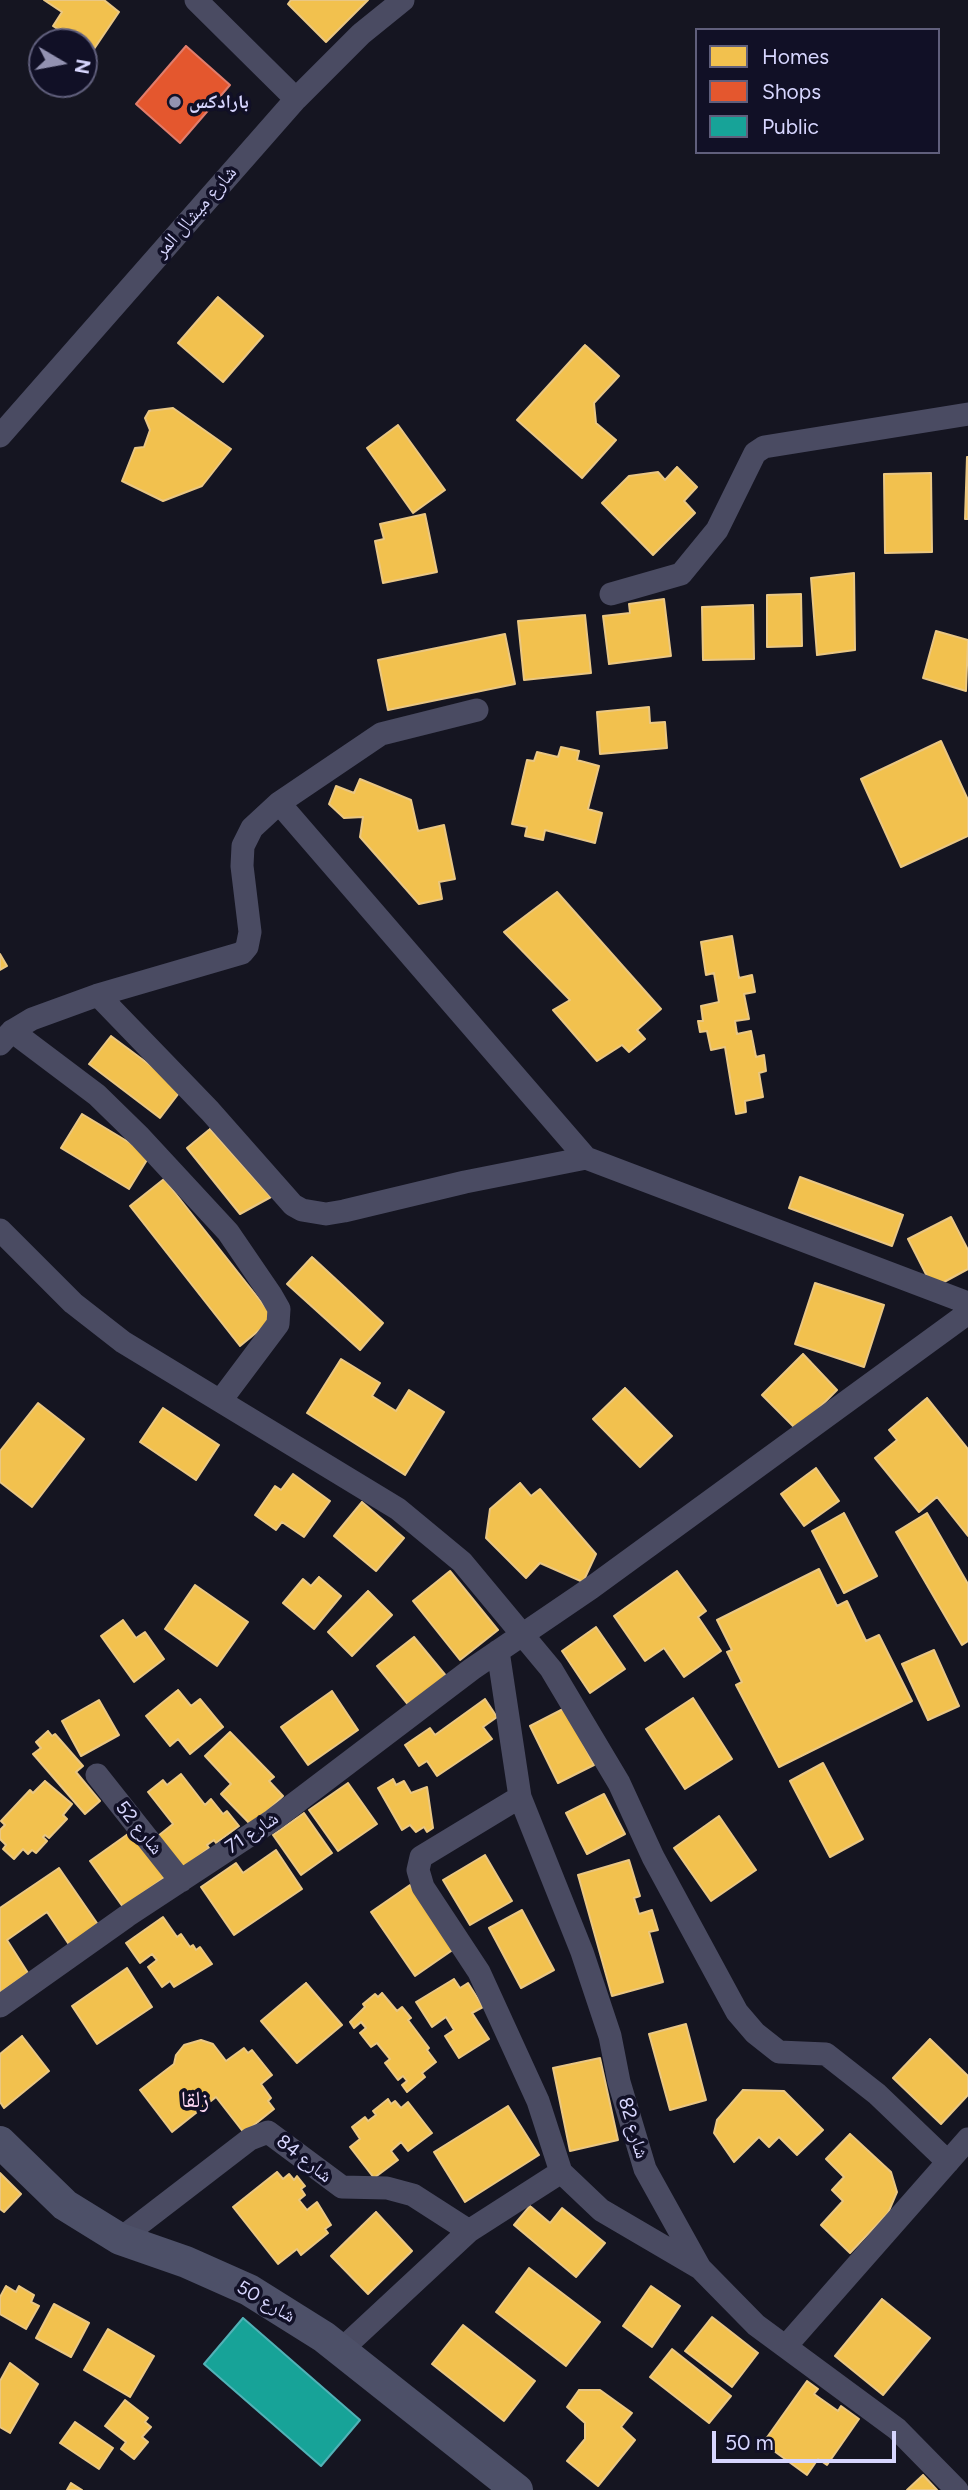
<!DOCTYPE html>
<html>
<head>
<meta charset="utf-8">
<style>
	body { margin:0 }
	#map { position:relative; width:968px; height:2490px; overflow:hidden; background:#151521; font-family:Figtree,sans-serif }
	canvas { display:block }
	.legend { position:absolute; left:695px; top:28px; width:245px; height:126px; box-sizing:border-box; background:#111026; border:2px solid #605f7c; margin:0; padding:9px 12px; list-style:none; font-size:21px; color:#d7d6fe }
	.legend li { display:flex; align-items:center; gap:14px; height:35px }
	.legend b { width:35px; border:2px solid #605f7c }
	.north { position:absolute; left:28px; top:28px; width:70px; height:70px; box-sizing:border-box; background:#111026; border:2px solid #605f7c; border-radius:50%; rotate:100deg; font-size:19px; font-weight:700; line-height:28px; text-align:center; color:#d7d6fe }
	.north::after { content:''; display:block; margin:auto; width:24px; height:32px; background:#9392b1; clip-path:polygon(50% 0,100% 100%,50% 72%,0 100%) }
	.scale { position:absolute; left:712px; top:2431px; width:184px; height:32px; box-sizing:border-box; border:4px solid #d7d6fe; border-top:0; padding-left:9px; font-size:21px; line-height:24px; white-space:nowrap; color:#d7d6fe; -webkit-text-stroke:5px #111026; paint-order:stroke }
</style>
</head>
<body>
<div id="map">
<canvas width="968" height="2490"></canvas>
<ul class="legend">
<li><b style="height:19px;background:#f2c14e"></b>Homes</li>
<li><b style="height:19px;background:#e4572e"></b>Shops</li>
<li><b style="height:19px;background:#17a398"></b>Public</li>
</ul>
<div class="north">N</div>
<div class="scale">50 m</div>
</div>
<script>
const context = document.querySelector('canvas').getContext('2d');
context.lineJoin = 'round';
function fill(path, color) {
  context.fillStyle = color;
  context.fill(path, 'evenodd');
}
function shape(rows) {
  const path = new Path2D();
  for (const r of rows) {
    path.moveTo(r[0], r[1]);
    for (let i = 2; i < r.length; i += 2) path.lineTo(r[i], r[i + 1]);
  }
  return path;
}
function strokePath(path, color, width, dash) {
  context.strokeStyle = color;
  context.lineWidth = width;
  context.lineCap = dash ? 'butt' : 'round';
  context.setLineDash(dash || []);
  context.stroke(path);
}
function label(font, color, halo, rows, align = 'center') {
  context.font = font + ' Figtree,"Noto Naskh Arabic",sans-serif';
  context.lineWidth = 7;
  context.setLineDash([]);
  context.textBaseline = 'middle';
  context.strokeStyle = halo;
  context.fillStyle = color;
  for (const [text, x, y, turn = 0] of rows) {
    context.save();
    context.translate(x, y);
    context.rotate((+turn || 0) * Math.PI / 180);
    context.textAlign = isNaN(turn) ? turn : align;
    if (halo) context.strokeText(text, 0, 0);
    context.fillText(text, 0, 0);
    context.restore();
  }
}
const homes = shape([
	[44,0,104,0,119,12,92,52,84,47,84,42,77,42,53,26,62,12,44,0],
	[291,0,368,0,326,42,288,4,291,0],
	[218,297,263,336,223,382,178,343,218,297],
	[585,345,619,376,594,403,596,423,616,440,582,478,517,420,585,345],
	[173,408,231,449,202,486,163,501,122,481,135,448,144,447,150,430,145,418,149,411,173,408],
	[398,425,445,490,413,513,367,448,398,425],
	[967,457,968,457,968,519,965,519,967,457],
	[677,467,697,487,684,501,695,513,653,555,602,503,629,476,658,472,665,480,677,467],
	[931,473,932,552,885,553,884,474,931,473],
	[425,514,437,572,383,583,375,541,384,539,380,524,425,514],
	[854,573,855,650,817,655,811,578,854,573],
	[801,594,802,646,767,647,767,595,801,594],
	[664,599,671,656,609,664,603,616,630,613,629,604,664,599],
	[753,605,754,659,703,660,702,607,753,605],
	[585,615,591,673,524,680,518,621,585,615],
	[936,631,968,640,966,691,923,678,936,631],
	[505,634,515,684,388,710,378,660,505,634],
	[649,707,650,723,665,722,667,748,600,754,597,712,649,707],
	[941,741,968,800,968,836,901,867,861,779,941,741],
	[561,747,579,751,577,760,599,766,588,809,602,813,595,843,545,830,543,840,525,836,527,827,512,824,527,760,534,761,537,752,558,757,561,747],
	[360,779,411,800,418,831,444,825,455,879,439,882,442,899,419,904,360,837,363,817,344,818,329,804,336,786,354,793,360,779],
	[557,892,661,1009,637,1030,645,1039,629,1052,622,1045,597,1061,553,1010,570,1000,504,932,557,892],
	[732,936,739,978,752,975,755,992,744,994,749,1019,735,1021,737,1034,751,1031,756,1057,764,1055,766,1071,759,1073,763,1097,745,1101,746,1112,736,1114,725,1047,711,1050,707,1031,700,1032,698,1021,703,1021,701,1006,719,1002,714,973,706,975,701,942,732,936],
	[0,954,7,966,0,970,0,954],
	[111,1036,182,1089,160,1118,89,1064,111,1036],
	[82,1114,150,1155,129,1189,61,1148,82,1114],
	[210,1129,271,1197,240,1214,187,1148,210,1129],
	[800,1177,903,1215,892,1246,789,1208,800,1177],
	[164,1179,274,1318,240,1346,130,1206,164,1179],
	[951,1217,968,1250,968,1269,933,1288,908,1239,951,1217],
	[312,1257,383,1323,360,1350,287,1284,312,1257],
	[815,1283,884,1305,864,1367,795,1344,815,1283],
	[803,1354,837,1390,797,1430,762,1395,803,1354],
	[341,1359,380,1383,372,1396,396,1411,409,1390,444,1412,405,1475,307,1413,341,1359],
	[625,1388,672,1436,640,1467,593,1419,625,1388],
	[927,1398,968,1449,968,1536,937,1497,919,1512,875,1458,897,1440,889,1430,927,1398],
	[38,1403,84,1439,32,1507,0,1482,0,1451,38,1403],
	[163,1408,219,1445,196,1480,140,1442,163,1408],
	[816,1468,839,1501,804,1526,781,1494,816,1468],
	[293,1474,330,1501,304,1537,282,1522,276,1530,255,1515,275,1486,281,1490,293,1474],
	[520,1483,531,1496,540,1489,596,1554,583,1582,540,1563,526,1578,486,1538,490,1509,520,1483],
	[362,1502,404,1538,376,1571,334,1536,362,1502],
	[844,1513,877,1576,844,1593,812,1531,844,1513],
	[927,1513,968,1584,968,1641,962,1645,896,1532,927,1513],
	[819,1569,837,1606,847,1601,866,1641,879,1635,912,1701,779,1767,736,1685,742,1682,727,1652,732,1650,717,1620,819,1569],
	[450,1571,498,1630,460,1660,413,1601,450,1571],
	[677,1571,706,1611,698,1617,721,1651,684,1677,664,1648,645,1661,614,1616,677,1571],
	[319,1577,341,1596,314,1629,283,1603,303,1579,311,1586,319,1577],
	[195,1585,248,1622,217,1666,165,1629,195,1585],
	[368,1591,392,1615,352,1656,328,1632,368,1591],
	[123,1620,136,1638,145,1632,164,1659,134,1682,101,1636,123,1620],
	[596,1627,625,1669,590,1693,562,1651,596,1627],
	[414,1637,447,1677,410,1707,377,1666,414,1637],
	[934,1650,959,1706,928,1720,902,1664,934,1650],
	[178,1690,191,1706,200,1699,223,1727,190,1754,178,1739,170,1746,146,1716,178,1690],
	[332,1691,358,1730,308,1765,281,1727,332,1691],
	[693,1698,732,1759,685,1789,646,1729,693,1698],
	[485,1699,497,1717,483,1727,492,1739,437,1776,427,1761,419,1766,405,1745,430,1728,435,1735,485,1699],
	[99,1700,119,1735,81,1756,62,1721,99,1700],
	[565,1708,594,1765,558,1783,530,1726,565,1708],
	[48,1731,52,1736,55,1734,83,1766,76,1772,100,1801,85,1814,33,1754,41,1748,36,1742,48,1731],
	[230,1732,274,1777,269,1781,283,1796,252,1826,221,1794,231,1784,205,1756,230,1732],
	[823,1763,863,1839,830,1857,790,1781,823,1763],
	[181,1774,205,1805,211,1799,223,1814,227,1811,239,1826,216,1843,214,1840,207,1845,209,1848,183,1868,158,1836,173,1824,148,1792,163,1780,167,1785,181,1774],
	[393,1779,396,1785,404,1781,411,1793,427,1787,433,1828,427,1832,424,1827,416,1832,410,1825,402,1830,378,1788,393,1779],
	[45,1781,72,1804,63,1815,67,1819,49,1838,45,1835,43,1837,47,1841,36,1853,32,1850,28,1854,23,1849,14,1859,3,1849,6,1845,0,1839,0,1830,5,1825,1,1821,30,1790,33,1793,45,1781],
	[348,1783,377,1824,338,1851,309,1810,348,1783],
	[604,1794,625,1834,587,1854,566,1813,604,1794],
	[304,1813,332,1853,301,1875,273,1835,304,1813],
	[719,1816,756,1870,711,1901,674,1848,719,1816],
	[135,1829,168,1875,123,1907,90,1861,135,1829],
	[276,1850,302,1889,234,1935,201,1887,236,1863,243,1873,276,1850],
	[485,1855,512,1901,470,1925,443,1880,485,1855],
	[629,1860,640,1896,634,1898,639,1914,652,1910,658,1930,649,1932,663,1982,612,1996,578,1875,629,1860],
	[59,1868,99,1926,70,1946,47,1912,7,1940,28,1973,0,1993,0,1908,59,1868],
	[410,1885,454,1949,415,1976,371,1912,410,1885],
	[522,1910,554,1970,521,1988,489,1928,522,1910],
	[163,1917,177,1937,181,1934,190,1947,193,1945,196,1950,200,1947,212,1964,174,1987,170,1981,162,1987,148,1967,157,1960,152,1954,140,1963,126,1943,163,1917],
	[127,1968,152,2007,97,2044,72,2006,127,1968],
	[454,1979,460,1988,468,1983,483,2007,472,2013,489,2039,459,2058,445,2036,454,2030,446,2017,432,2027,416,2002,454,1979],
	[306,1983,342,2025,297,2063,261,2021,306,1983],
	[382,1993,397,2011,402,2007,411,2018,408,2020,429,2048,427,2050,436,2062,422,2073,425,2077,407,2092,402,2085,407,2081,403,2076,398,2080,385,2063,390,2059,377,2043,371,2047,360,2033,366,2028,361,2022,354,2028,350,2022,365,2007,363,2004,375,1994,378,1997,382,1993],
	[686,2024,706,2100,670,2110,649,2034,686,2024],
	[22,2036,49,2071,4,2108,0,2102,0,2054,22,2036],
	[930,2039,968,2076,968,2095,941,2124,893,2078,930,2039],
	[201,2040,213,2044,226,2061,244,2048,248,2053,252,2050,272,2075,261,2084,271,2098,268,2101,274,2109,244,2133,216,2097,172,2132,140,2090,174,2064,176,2055,184,2045,201,2040],
	[600,2058,618,2140,570,2151,553,2068,600,2058],
	[743,2090,784,2091,823,2130,797,2155,779,2137,769,2147,759,2137,734,2162,714,2133,717,2120,743,2090],
	[388,2099,391,2104,395,2101,401,2108,408,2102,432,2133,408,2151,401,2142,391,2151,398,2160,374,2178,350,2147,360,2139,352,2127,365,2117,368,2121,376,2115,373,2111,388,2099],
	[508,2106,539,2155,465,2202,434,2152,508,2106],
	[850,2134,891,2172,897,2192,888,2213,850,2253,821,2225,843,2201,832,2190,844,2177,826,2159,850,2134],
	[277,2172,283,2179,289,2174,294,2180,297,2176,305,2186,301,2189,305,2195,299,2200,307,2210,317,2202,331,2225,325,2229,328,2233,301,2255,297,2249,278,2264,233,2207,277,2172],
	[0,2173,21,2194,4,2212,0,2209,0,2173],
	[530,2206,550,2223,562,2208,605,2243,576,2277,514,2225,530,2206],
	[376,2212,412,2251,368,2294,331,2256,376,2212],
	[529,2268,600,2322,566,2366,496,2312,529,2268],
	[6,2286,16,2292,19,2286,34,2295,31,2302,39,2306,26,2329,0,2314,0,2297,6,2286],
	[651,2286,680,2306,652,2347,623,2326,651,2286],
	[882,2299,930,2338,883,2395,835,2356,882,2299],
	[54,2304,89,2323,71,2357,36,2338,54,2304],
	[712,2317,758,2353,732,2387,685,2351,712,2317],
	[463,2325,535,2381,504,2421,432,2364,463,2325],
	[108,2329,154,2356,130,2397,84,2370,108,2329],
	[672,2349,731,2396,709,2423,650,2377,672,2349],
	[10,2363,38,2384,10,2433,0,2427,0,2381,10,2363],
	[807,2381,818,2389,814,2394,838,2411,841,2406,859,2419,827,2465,818,2459,807,2475,763,2443,807,2381],
	[579,2390,600,2390,632,2413,621,2427,635,2440,598,2486,567,2461,585,2439,585,2423,567,2407,579,2390],
	[125,2400,148,2418,145,2422,151,2427,142,2437,148,2442,134,2459,121,2449,126,2442,105,2426,125,2400],
	[75,2422,113,2448,99,2469,60,2443,75,2422],
	[923,2475,937,2490,907,2490,923,2475],
	[71,2483,82,2490,67,2490,71,2483]
]);
const shops = shape([
	[186,46,230,85,180,143,136,104,186,46]
]);
const public = shape([
	[243,2318,360,2420,321,2466,204,2364,243,2318]
]);
const street = shape([
	[196,0,296,99],
	[0,436,296,99,361,34,403,0],
	[611,594,681,574,717,530,755,453,764,447,968,414],
	[279,803,586,1158],
	[98,995,210,1111,293,1205,302,1210,326,1214,344,1211,465,1182,586,1158,968,1303],
	[12,1031,97,1095,140,1137,228,1232,271,1295,279,1309,278,1324,221,1400],
	[0,1044,12,1031,32,1019,98,995,242,953,247,947,250,932,242,866,243,846,252,828,279,803,381,734,477,710],
	[0,1230,73,1303,123,1342,398,1509,462,1562,551,1669,619,1783,653,1857,737,2012,755,2033,779,2052,826,2054,877,2094,948,2162],
	[498,1651,520,1797,582,1952,610,2036,619,2082,645,2169,700,2268,756,2325,897,2429,957,2490],
	[97,1775,181,1881],
	[520,1797,421,1857,418,1870,423,1887,479,1972,538,2101,561,2172],
	[0,2006,127,1916,273,1820,472,1669,591,1588,968,1313],
	[120,2239,250,2139,268,2132,342,2187,387,2188,413,2195,469,2231],
	[786,2346,968,2139],
	[341,2350,469,2231,561,2172,601,2210,700,2268]
]);
const secondary = shape([
	[0,2142,65,2205,120,2239,186,2262,249,2290,324,2337,517,2490]
]);
const markers = [
	[175,102,7,"#9392b1"]
];
const poiNames = [
	["بارادكس",189,102]
];
const streetNames = [
	["شارع ميشال المر",196,212,-49],
	["شارع 52",139,1828,51],
	["شارع 71",252,1833,-34],
	["شارع 82",633,2128,73],
	["شارع 84",304,2159,38],
	["شارع 50",266,2302,30]
];
const quarterNames = [
	["زلقا",195,2100]
];
fill(homes, '#f2c14e');
strokePath(homes, '#eac783', 2);
fill(shops, '#e4572e');
strokePath(shops, '#e07d6c', 2);
fill(public, '#17a398');
strokePath(public, '#51b2b7', 2);
strokePath(street, '#4a4b62', 23);
strokePath(secondary, '#4d5068', 32);
for (const [x, y, r, color] of markers) {
  const dot = new Path2D();
  dot.arc(x, y, r, 0, 2 * Math.PI);
  context.fillStyle = color;
  context.fill(dot);
  strokePath(dot, '#111026', 2.5);
}
label('bold 19px', '#d7d6fe', '#111026', poiNames, 'left');
label('19px', '#d7d6fe', '#111026', streetNames);
label('23px', '#fed8f4', '#111026', quarterNames);
</script>
</body>
</html>
